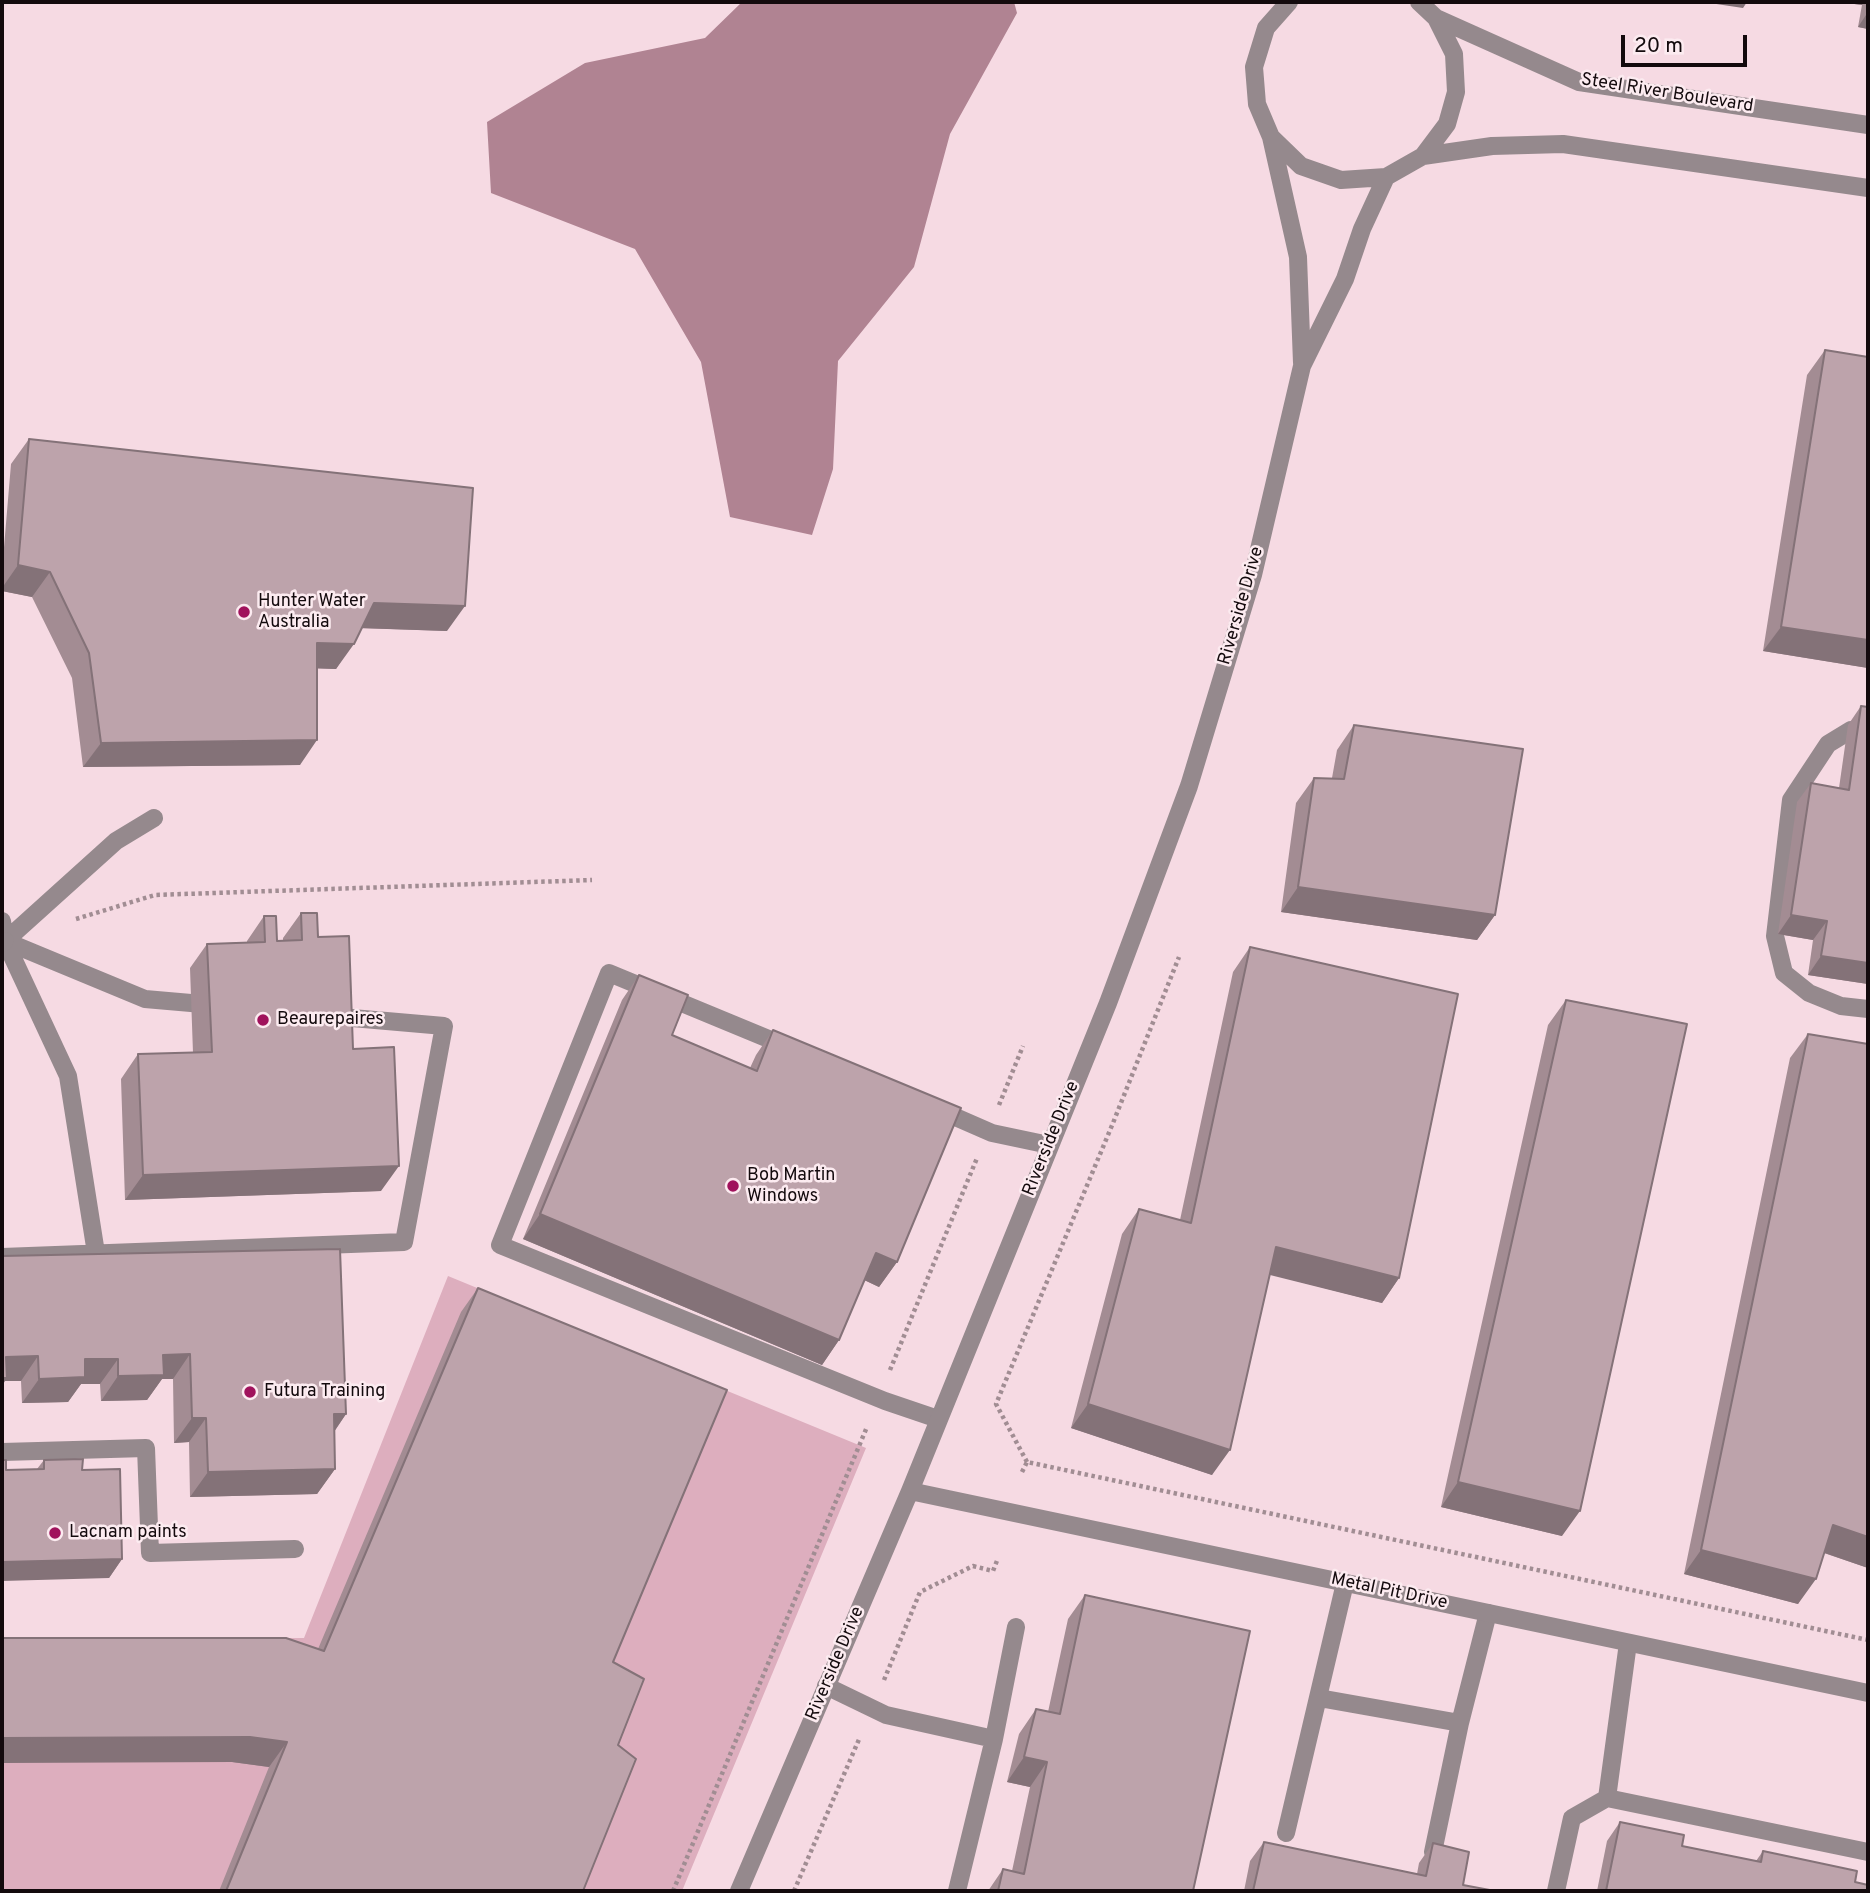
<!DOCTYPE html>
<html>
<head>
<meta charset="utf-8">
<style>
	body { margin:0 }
	#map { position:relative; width:1870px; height:1893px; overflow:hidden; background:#f6dae3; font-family:Overpass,sans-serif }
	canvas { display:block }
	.frame { position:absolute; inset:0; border:4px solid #130a0d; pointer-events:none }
	.scale { position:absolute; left:1621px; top:35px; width:126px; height:32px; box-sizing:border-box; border:4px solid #130a0d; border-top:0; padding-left:9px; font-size:21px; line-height:24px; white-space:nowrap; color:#130a0d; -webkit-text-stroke:5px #fcebf0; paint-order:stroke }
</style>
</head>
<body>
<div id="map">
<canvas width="1870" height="1893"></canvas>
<div class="frame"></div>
<div class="scale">20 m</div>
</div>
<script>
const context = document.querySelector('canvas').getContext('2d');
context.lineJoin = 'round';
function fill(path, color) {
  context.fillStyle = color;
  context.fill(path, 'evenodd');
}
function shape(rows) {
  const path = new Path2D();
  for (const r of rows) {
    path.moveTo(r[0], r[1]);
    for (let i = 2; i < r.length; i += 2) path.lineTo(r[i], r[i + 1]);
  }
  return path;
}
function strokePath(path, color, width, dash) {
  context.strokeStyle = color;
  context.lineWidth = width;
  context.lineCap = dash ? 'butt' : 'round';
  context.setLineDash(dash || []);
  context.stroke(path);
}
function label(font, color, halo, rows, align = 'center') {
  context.font = font + ' Overpass,sans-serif';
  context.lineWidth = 5;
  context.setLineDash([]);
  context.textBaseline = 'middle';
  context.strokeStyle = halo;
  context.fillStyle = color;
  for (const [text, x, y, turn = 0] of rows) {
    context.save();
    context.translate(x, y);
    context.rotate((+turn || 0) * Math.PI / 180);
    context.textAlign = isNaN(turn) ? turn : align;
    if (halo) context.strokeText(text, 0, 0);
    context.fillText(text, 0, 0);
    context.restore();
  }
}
const green = shape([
	[448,1276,866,1448,682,1891,2,1891,2,1640,304,1638]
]);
const water = shape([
	[742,2,1014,2,1017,13,950,134,914,267,838,361,833,469,812,535,730,517,701,362,635,249,491,193,487,122,585,63,705,38]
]);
const path = shape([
	[76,919,155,895,592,880],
	[999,1105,1023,1046],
	[890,1370,977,1158],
	[1027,1462,996,1404,1113,1123,1179,957],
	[1022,1472,1027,1462,1868,1640],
	[884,1680,920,1592,973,1566,993,1571,998,1558],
	[673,1891,867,1427],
	[794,1891,860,1737]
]);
const service = shape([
	[1868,733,1851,730,1828,744,1791,800,1775,936,1784,973,1809,993,1841,1006,1868,1009],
	[2,921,5,941,116,841,154,818],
	[5,941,145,999,214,1005],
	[5,941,68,1076,96,1253],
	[788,1047,609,973,500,1245,885,1401,938,1419],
	[937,1109,992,1133,1049,1145],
	[2,1257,404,1242,444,1026,329,1016],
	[2,1452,146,1448,150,1553,295,1549],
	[1628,1643,1607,1798,1868,1852],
	[826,1686,886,1715,994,1739],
	[1319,1698,1460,1723],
	[1286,1833,1345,1583],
	[1433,1852,1460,1723,1488,1613],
	[957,1891,994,1739,1016,1627],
	[1556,1891,1572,1818,1607,1798]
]);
const minor = shape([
	[1289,2,1266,28,1254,67,1257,104,1271,137,1301,166,1341,180,1386,177,1423,156,1447,124,1456,92,1454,54,1436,18,1419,2],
	[1436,18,1579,82,1868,125],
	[1271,137,1298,257,1302,363],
	[1423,156,1492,146,1563,144,1868,188],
	[2,943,5,941],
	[910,1491,1868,1693],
	[739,1891,910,1491,1108,1003,1189,786,1253,575,1302,366,1345,279,1362,229,1386,177]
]);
const wall = shape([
	[1839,2,1868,2,1868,29,1858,27,1862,5],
	[1825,350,1868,357,1868,668,1763,651,1807,375],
	[29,439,447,631,362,628,336,669,317,668,300,765,83,767,72,678,32,597,2,591,2,571,11,464],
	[1861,706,1868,984,1808,975,1813,940,1778,934,1797,802,1811,783,1839,788,1848,725],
	[1354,725,1495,915,1477,940,1281,912,1296,803,1314,778,1332,778,1337,750],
	[301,913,318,937,353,1049,381,1191,125,1200,121,1079,138,1054,193,1053,190,968,207,944,247,942,247,941,264,916,277,941,283,940,283,938],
	[1250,947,1399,1278,1382,1303,1270,1274,1212,1475,1071,1428,1122,1234,1139,1209,1180,1220,1233,972],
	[639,975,672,1035,750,1068,756,1055,773,1030,897,1262,879,1287,864,1280,839,1340,822,1365,523,1239,622,1000],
	[1566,1000,1562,1536,1441,1507,1548,1025],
	[1808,1034,1868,1568,1824,1553,1798,1604,1684,1574,1790,1058],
	[2,1256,346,1414,334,1432,335,1469,317,1494,190,1497,189,1442,174,1443,173,1379,162,1379,147,1400,101,1401,100,1384,81,1384,68,1402,22,1403,21,1381,5,1381],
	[478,1288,613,1662,618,1745,583,1891,219,1891,269,1767,232,1762,318,1649,461,1312],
	[44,1460,82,1470,122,1559,109,1578,6,1470,37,1469],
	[1085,1595,1193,1891,988,1891,1003,1869,1012,1871,1030,1787,1007,1782,1019,1734,1036,1709,1048,1712,1068,1619],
	[1620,1822,1682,1846,1756,1861,1763,1851,1855,1882,1868,1891,1597,1891,1607,1841],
	[1264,1842,1417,1874,1419,1863,1433,1843,1463,1885,1495,1891,1244,1891,1250,1861]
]);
const shadedWall = shape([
	[1703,2,1747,2,1743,8],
	[1839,2,1864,2,1862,5],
	[1868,12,1868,29,1858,27],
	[18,565,50,572,32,597,2,591,2,588],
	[374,603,465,606,447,631,357,628],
	[1781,627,1868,640,1868,668,1763,651],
	[317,643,354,644,336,669,300,668],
	[317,740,300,765,83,767,101,743],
	[1298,887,1495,915,1477,940,1281,912],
	[1791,915,1827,921,1813,940,1778,934],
	[1821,956,1868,963,1868,984,1808,975],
	[399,1166,381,1191,125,1200,143,1175],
	[540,1214,839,1340,822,1365,523,1239],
	[1276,1247,1399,1278,1382,1303,1258,1272],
	[876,1253,897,1262,879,1287,858,1277],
	[190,1354,173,1379,162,1379,147,1400,101,1401,118,1376,163,1355],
	[38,1356,21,1381,5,1381,2,1386,2,1363,6,1357],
	[85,1359,118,1359,100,1384,81,1384,68,1402,22,1403,39,1379],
	[1088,1404,1230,1450,1212,1475,1071,1428],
	[334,1414,346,1414,329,1439],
	[192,1418,206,1418,189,1442,174,1443],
	[335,1469,317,1494,190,1497,208,1472],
	[1458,1482,1580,1511,1562,1536,1441,1507],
	[1833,1525,1868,1537,1868,1568,1816,1550],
	[1701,1550,1816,1579,1798,1604,1684,1574],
	[122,1559,109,1578,2,1581,2,1562],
	[250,1737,287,1742,269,1767,232,1762,2,1763,2,1738],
	[1024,1757,1047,1762,1030,1787,1007,1782]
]);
const building = shape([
	[1825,350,1868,357,1868,640,1781,627,1825,350],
	[29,439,473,488,465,606,374,603,354,644,317,643,317,740,101,743,89,653,50,572,18,565,29,439],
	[1861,706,1868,707,1868,963,1821,956,1827,921,1791,915,1811,783,1849,790,1861,706],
	[1354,725,1523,749,1495,915,1298,887,1314,778,1344,779,1354,725],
	[301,913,317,913,318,937,349,936,353,1049,394,1047,399,1166,143,1175,138,1054,212,1052,207,944,265,942,264,916,276,916,277,941,302,940,301,913],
	[1250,947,1458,994,1399,1278,1276,1247,1230,1450,1088,1404,1139,1209,1191,1223,1250,947],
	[639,975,688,995,672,1035,757,1071,773,1030,961,1108,897,1262,876,1253,839,1340,540,1214,639,975],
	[1566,1000,1687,1024,1580,1511,1458,1482,1566,1000],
	[1808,1034,1868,1044,1868,1537,1833,1525,1816,1579,1701,1550,1808,1034],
	[340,1249,346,1414,334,1414,335,1469,208,1472,206,1418,192,1418,190,1354,163,1355,164,1375,118,1376,118,1359,85,1359,85,1377,39,1379,38,1356,6,1357,7,1378,2,1378,2,1256,340,1249],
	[478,1288,727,1390,613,1662,644,1679,618,1745,636,1759,583,1891,226,1891,287,1742,250,1737,2,1738,2,1638,286,1638,324,1651,478,1288],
	[83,1459,82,1470,120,1469,122,1559,2,1562,2,1460,6,1460,6,1470,44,1469,44,1460,83,1459],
	[1085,1595,1250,1631,1193,1891,998,1891,1003,1869,1024,1874,1047,1762,1024,1757,1036,1709,1060,1714,1085,1595],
	[1620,1822,1684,1835,1682,1846,1761,1862,1763,1851,1857,1871,1855,1882,1868,1885,1868,1891,1606,1891,1620,1822],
	[1264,1842,1426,1876,1433,1843,1469,1852,1463,1885,1495,1891,1253,1891,1264,1842]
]);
const markers = [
	[244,612,7,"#a0125c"],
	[263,1020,7,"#a0125c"],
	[733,1186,7,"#a0125c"],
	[250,1392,7,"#a0125c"],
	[55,1533,7,"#a0125c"]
];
const streetNames = [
	["Steel River Boulevard",1667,94,9],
	["Riverside Drive",1242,606,-74],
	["Riverside Drive",1052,1139,-68],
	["Metal Pit Drive",1389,1592,12],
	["Riverside Drive",836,1664,-67]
];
const poiNames = [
	["Hunter Water",258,602],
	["Australia",258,623],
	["Beaurepaires",277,1020],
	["Bob Martin",747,1176],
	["Windows",747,1197],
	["Futura Training",264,1392],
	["Lacnam paints",69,1533]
];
fill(green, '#ddaebe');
fill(water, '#b08392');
strokePath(path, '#a18d93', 4.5, [3.5, 3.5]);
strokePath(service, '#95898d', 18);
strokePath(minor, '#95898d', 18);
fill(wall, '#a38c93');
fill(shadedWall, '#847278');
fill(building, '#bda3ab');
strokePath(building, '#847278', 2);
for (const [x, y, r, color] of markers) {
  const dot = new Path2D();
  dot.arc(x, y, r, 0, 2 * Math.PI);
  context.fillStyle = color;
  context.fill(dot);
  strokePath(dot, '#fcebf0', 2.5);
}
label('18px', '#130a0d', '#fcebf0', streetNames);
label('18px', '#130a0d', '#fcebf0', poiNames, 'left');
</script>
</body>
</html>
